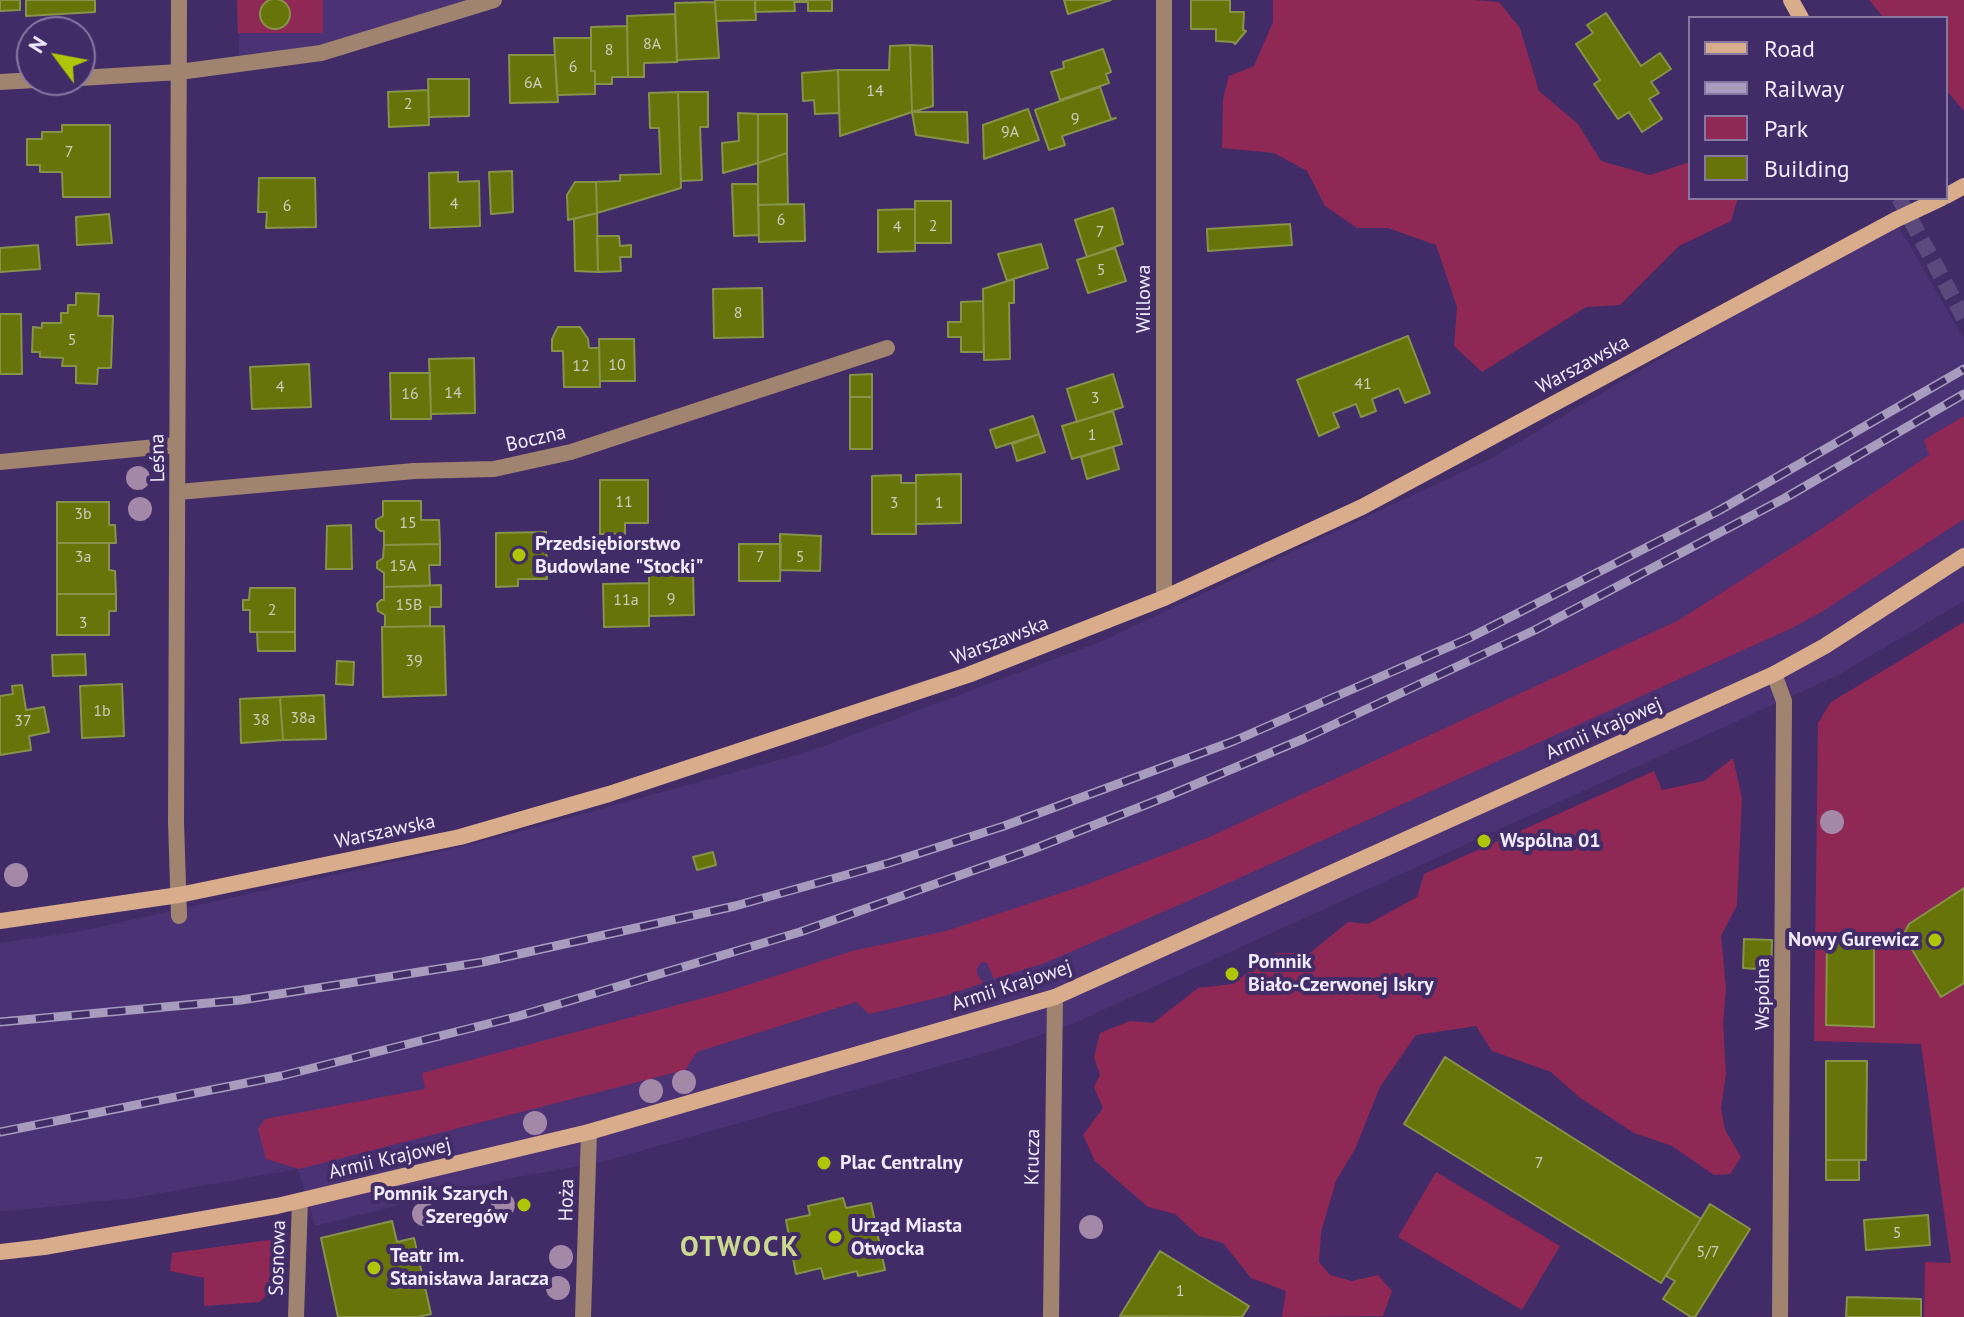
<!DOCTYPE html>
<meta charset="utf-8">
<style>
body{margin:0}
#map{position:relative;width:1964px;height:1317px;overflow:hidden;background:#412c67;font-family:"PT Sans",sans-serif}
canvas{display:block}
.legend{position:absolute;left:1688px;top:16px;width:260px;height:184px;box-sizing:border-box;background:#412c67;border:2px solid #8778a2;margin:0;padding:10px 14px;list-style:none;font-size:24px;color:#efebfa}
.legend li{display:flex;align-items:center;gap:16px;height:40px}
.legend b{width:40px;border:2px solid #8778a2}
.north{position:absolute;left:16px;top:16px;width:80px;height:80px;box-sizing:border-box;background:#412c67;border:2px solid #8778a2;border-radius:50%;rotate:302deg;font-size:22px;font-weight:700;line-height:32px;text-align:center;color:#efebfa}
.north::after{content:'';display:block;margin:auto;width:28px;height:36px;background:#afc507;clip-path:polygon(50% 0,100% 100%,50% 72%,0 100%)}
</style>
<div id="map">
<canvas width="1964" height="1317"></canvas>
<ul class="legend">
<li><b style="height:10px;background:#d9ac8c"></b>Road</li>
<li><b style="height:10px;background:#a79cbd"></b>Railway</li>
<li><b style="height:22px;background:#8f2855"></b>Park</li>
<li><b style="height:22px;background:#66740a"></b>Building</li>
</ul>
<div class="north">N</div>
</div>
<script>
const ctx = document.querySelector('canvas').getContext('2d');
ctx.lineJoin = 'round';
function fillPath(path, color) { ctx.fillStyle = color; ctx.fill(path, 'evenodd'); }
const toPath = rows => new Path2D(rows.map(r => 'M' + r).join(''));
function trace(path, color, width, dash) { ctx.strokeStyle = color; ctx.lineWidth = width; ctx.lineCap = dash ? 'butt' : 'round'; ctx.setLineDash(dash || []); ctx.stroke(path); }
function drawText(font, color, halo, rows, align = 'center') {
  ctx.font = font + ' "PT Sans",sans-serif'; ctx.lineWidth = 8; ctx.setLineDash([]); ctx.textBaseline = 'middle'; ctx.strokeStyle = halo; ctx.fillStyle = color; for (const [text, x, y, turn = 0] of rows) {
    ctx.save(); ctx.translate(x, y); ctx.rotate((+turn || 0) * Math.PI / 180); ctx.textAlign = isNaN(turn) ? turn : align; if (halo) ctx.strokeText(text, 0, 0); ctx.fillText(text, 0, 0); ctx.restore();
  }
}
fillPath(toPath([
 [237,0,471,0,315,48,239,55],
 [1895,220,1964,339,1964,601,1836,676,1072,1024,1009,1046,602,1162,506,1179,315,1226,298,1169,133,1198,0,1212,0,943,81,931,465,846,805,753,1100,642,1492,458]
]), '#4b3275');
fillPath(toPath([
 [237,0,323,0,323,33,238,33],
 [1273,0,1474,0,1499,2,1520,28,1539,91,1578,124,1601,161,1650,175,1690,162,1690,198,1738,198,1731,221,1679,246,1620,305,1586,307,1482,372,1454,346,1457,307,1436,245,1388,228,1357,228,1325,206,1307,171,1274,153,1222,148,1223,99,1229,76,1254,66,1273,22],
 [1869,0,1964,0,1964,111,1946,90,1946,18,1884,18],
 [1964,416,1964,519,1823,611,1792,628,1195,898,1045,963,994,979,987,963,982,962,977,968,977,974,983,983,945,996,869,1014,856,1002,697,1052,685,1070,299,1169,266,1159,258,1129,265,1119,425,1089,422,1073,726,992,852,951,946,931,1088,884,1207,838,1679,620,1818,531,1929,455,1924,440],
 [1964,622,1964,1317,1924,1317,1925,1262,1951,1263,1921,1044,1814,1041,1818,723,1831,702],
 [1733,758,1742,798,1737,905,1721,936,1726,989,1723,1023,1726,1074,1721,1108,1725,1130,1741,1157,1730,1174,1714,1175,1672,1146,1634,1133,1579,1097,1551,1072,1492,1051,1476,1026,1416,1035,1380,1087,1355,1149,1336,1181,1321,1232,1319,1262,1330,1275,1352,1281,1378,1275,1392,1291,1383,1316,1282,1317,1286,1291,1251,1278,1223,1243,1199,1236,1175,1214,1148,1207,1095,1161,1083,1135,1103,1108,1094,1087,1100,1075,1094,1057,1100,1033,1130,1021,1153,1023,1198,988,1232,984,1276,953,1310,953,1348,922,1368,924,1417,897,1424,874,1654,771,1662,790,1704,781],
 [1436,1172,1560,1246,1522,1310,1398,1237],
 [277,1239,276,1284,260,1302,204,1306,204,1278,170,1271,172,1253]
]), '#8f2855');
const building = toPath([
 '260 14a15 15 0 1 1 30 0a15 15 0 1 1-30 0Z',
 [0,0,20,0,20,10,0,11,0,0],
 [26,0,95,0,95,12,26,16,26,0],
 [715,0,755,0,756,20,716,21,715,0],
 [755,0,794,0,795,11,755,12,755,0],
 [794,0,832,0,832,11,808,11,808,2,795,2,794,0],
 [1064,0,1111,0,1068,14,1064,0],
 [1191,0,1230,0,1230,12,1244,12,1243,30,1246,31,1235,44,1233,42,1216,41,1216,29,1191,29,1191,0],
 [715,2,719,58,678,60,677,62,675,3,715,2],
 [1606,13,1641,66,1660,53,1671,69,1651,82,1659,93,1649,99,1662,119,1642,132,1629,112,1618,119,1594,84,1600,80,1576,44,1593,33,1587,25,1606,13],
 [675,14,677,62,644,63,644,77,628,77,627,16,675,14],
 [627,26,628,77,612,77,612,84,595,84,595,71,591,71,591,27,627,26],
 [554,38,591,38,591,71,595,71,595,94,557,95,554,38],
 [910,45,912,112,840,136,838,70,889,70,890,46,910,45],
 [910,45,932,46,933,106,912,112,910,45],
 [1103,49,1111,72,1106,74,1109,83,1060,100,1051,72,1064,68,1063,62,1103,49],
 [509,55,555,55,558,102,510,103,509,55],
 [838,70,839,113,815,114,814,100,803,101,802,73,838,70],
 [428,79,469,79,469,116,429,117,428,79],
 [1100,87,1111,119,1116,118,1062,136,1065,145,1049,150,1035,110,1100,87],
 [428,90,429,125,389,127,388,92,428,90],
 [678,92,708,92,708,127,700,127,702,180,681,181,678,92],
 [678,92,681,188,597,213,596,182,620,181,620,175,661,174,659,128,650,128,649,93,678,92],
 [1028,109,1039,140,984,159,983,125,1028,109],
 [912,112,967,112,968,143,916,135,912,112],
 [738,113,758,114,758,163,723,173,722,143,739,141,738,113],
 [758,114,787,114,787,153,758,163,758,114],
 [62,125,110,125,110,197,63,197,62,172,40,172,40,165,27,165,27,139,42,139,42,132,62,132,62,125],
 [787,153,788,204,758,205,758,163,787,153],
 [512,171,513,212,491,214,489,172,512,171],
 [458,172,458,182,479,181,480,226,430,228,429,173,458,172],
 [259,178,315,178,316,227,266,228,267,212,258,212,259,178],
 [575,182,596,182,597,213,568,220,567,195,575,182],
 [732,184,758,184,759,235,734,236,732,184],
 [915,201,951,201,951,243,915,243,915,201],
 [804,204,805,241,759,242,758,205,804,204],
 [1113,208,1123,244,1087,257,1075,220,1113,208],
 [915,209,915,251,878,252,878,210,915,209],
 [597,213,598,272,575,271,574,219,597,213],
 [109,214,112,243,77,245,76,217,109,214],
 [1290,224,1292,245,1208,251,1207,229,1290,224],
 [597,236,619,236,620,246,631,245,631,257,620,257,621,271,598,272,597,236],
 [1041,244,1048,268,1007,281,998,254,1041,244],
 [38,245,40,269,0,272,0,248,38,245],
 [1115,248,1126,281,1088,293,1077,260,1115,248],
 [1014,279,1014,303,1009,303,1010,359,984,360,983,289,1014,279],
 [762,288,763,337,714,338,713,289,762,288],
 [76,293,99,294,98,316,113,316,111,368,98,368,97,384,76,383,76,366,62,366,63,358,40,357,40,352,32,352,33,327,42,328,42,323,61,323,61,313,68,313,68,305,76,305,76,293],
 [983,301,984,352,961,352,961,337,948,337,948,322,961,322,961,302,983,301],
 [0,314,21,314,22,374,0,374,0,314],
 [558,327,580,327,588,339,589,348,599,348,600,387,564,387,563,351,552,351,552,339,558,327],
 [1408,336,1430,393,1405,403,1399,388,1372,399,1376,411,1361,417,1356,404,1333,413,1339,427,1319,436,1297,380,1408,336],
 [599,339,634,339,635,381,600,381,599,339],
 [474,358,475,413,431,414,429,359,474,358],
 [309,364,311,407,252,409,250,367,309,364],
 [390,373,430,373,431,419,391,419,390,373],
 [872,374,872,397,850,397,850,375,872,374],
 [1113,374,1123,407,1077,422,1067,389,1113,374],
 [850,397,872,397,872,449,850,449,850,397],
 [1113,411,1122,444,1072,459,1062,426,1113,411],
 [1033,416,1039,434,996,448,990,430,1033,416],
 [1039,434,1045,452,1017,461,1012,444,1039,434],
 [1113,447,1119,469,1087,479,1081,457,1113,447],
 [961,474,961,523,916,524,916,475,961,474],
 [901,475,901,483,916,483,916,534,872,534,872,476,901,475],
 [600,480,648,480,648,523,625,523,625,534,600,534,600,480],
 [383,501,421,501,421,520,439,520,440,544,384,545,384,531,380,531,376,527,376,520,383,516,383,501],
 [57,502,109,502,109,525,115,525,116,543,57,543,57,502],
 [351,525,352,569,326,569,327,526,351,525],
 [546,532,547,579,518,579,518,586,496,587,496,533,546,532],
 [780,534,821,536,820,571,780,570,780,534],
 [57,543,109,543,109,570,115,571,116,594,57,594,57,543],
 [440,544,440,565,429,565,430,586,384,587,384,573,377,568,377,562,383,558,384,545,440,544],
 [739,544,781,544,780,581,739,581,739,544],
 [693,572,694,615,649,616,649,573,693,572],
 [649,583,649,626,604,627,603,584,649,583],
 [441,585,441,607,430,607,430,626,385,627,385,615,378,611,377,604,381,600,384,600,384,587,441,585],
 [250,588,295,588,295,632,250,632,250,610,243,610,243,600,249,600,250,588],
 [57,594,116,594,116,611,109,611,109,635,57,635,57,594],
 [444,626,446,695,383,697,382,627,444,626],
 [257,632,295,632,295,651,258,651,257,632],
 [85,654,86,675,53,676,52,655,85,654],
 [337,661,354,662,353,685,336,684,337,661],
 [122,684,124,736,82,738,80,686,122,684],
 [22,685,26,710,44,707,49,732,29,736,31,750,0,755,0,696,13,694,12,686,22,685],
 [324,695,326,739,283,740,280,697,324,695],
 [280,697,283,740,241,743,240,699,280,697],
 [713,852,716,865,697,870,693,857,713,852],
 [1964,888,1964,983,1941,997,1908,943,1905,932,1909,924,1964,888],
 [1744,939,1772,940,1771,970,1743,968,1744,939],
 [1827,941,1874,942,1874,1027,1826,1025,1827,941],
 [1445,1057,1701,1219,1661,1283,1404,1124,1445,1057],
 [1826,1061,1867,1061,1866,1160,1826,1160,1826,1061],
 [1826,1160,1859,1160,1859,1180,1826,1180,1826,1160],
 [843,1198,846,1208,871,1203,885,1270,858,1276,857,1271,824,1279,821,1268,796,1274,786,1220,810,1215,808,1206,843,1198],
 [1710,1204,1750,1229,1695,1317,1691,1317,1663,1299,1675,1281,1666,1276,1710,1204],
 [1928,1215,1930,1245,1866,1250,1864,1220,1928,1215],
 [392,1221,397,1242,414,1238,431,1314,418,1317,338,1317,321,1238,392,1221],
 [1160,1251,1249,1306,1242,1317,1120,1316,1160,1251],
 [1847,1297,1921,1299,1921,1317,1846,1317,1847,1297]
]);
fillPath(building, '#66740a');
trace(building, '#869348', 2);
trace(toPath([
 [1899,198,1964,318]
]), '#5b497d', 16, [16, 8]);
trace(toPath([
 [1164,0,1164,598],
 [80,78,179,72,321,53,494,0],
 [0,82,35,80],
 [0,462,177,445],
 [179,492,414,471,494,469,571,452,887,348],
 [1774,674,1784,701,1780,1317],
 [179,916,176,822,179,0],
 [296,1317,300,1201],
 [583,1317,589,1132],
 [1051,1317,1055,997]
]), '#a0846f', 16);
trace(toPath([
 [1791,0,1801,18],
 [1946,196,1964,186],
 [0,921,179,895,460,837,609,794,968,675,1164,598,1362,507,1895,220,1942,198],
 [0,1252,44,1247,277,1206,589,1132,1055,997,1774,674,1825,646,1964,556]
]), '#d9ac8c', 16);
const rail = toPath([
 [0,1022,241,1000,483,962,735,906,889,863,1004,826,1234,741,1469,638,1720,510,1964,369],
 [0,1132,281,1076,519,1016,800,932,1031,850,1168,796,1303,739,1535,630,1785,498,1964,394]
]);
trace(rail, '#a79cbd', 9);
trace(rail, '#412c67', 6, [18]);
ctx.fillStyle = '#a388a8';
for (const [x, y] of [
 [138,478],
 [140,509],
 [1832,822],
 [16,875],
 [684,1082],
 [651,1091],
 [535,1123],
 [503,1205],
 [424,1214],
 [1091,1227],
 [561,1257],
 [558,1288]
]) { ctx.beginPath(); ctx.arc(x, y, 12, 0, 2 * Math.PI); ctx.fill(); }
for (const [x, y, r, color] of [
 [519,555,8,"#afc507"],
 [1484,841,8,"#afc507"],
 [1935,940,8,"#afc507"],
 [1232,974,8,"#afc507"],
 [824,1163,8,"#afc507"],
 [524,1205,8,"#afc507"],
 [835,1237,8,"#afc507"],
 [374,1268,8,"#afc507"]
]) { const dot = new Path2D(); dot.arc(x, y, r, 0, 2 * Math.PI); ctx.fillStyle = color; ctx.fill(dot); trace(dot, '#412c67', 3); }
drawText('16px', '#cdcdbe', null, [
 ["8A",652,44],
 ["8",609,50],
 ["6",573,67],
 ["6A",533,83],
 ["14",875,91],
 ["2",408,104],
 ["9",1075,119],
 ["9A",1010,132],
 ["7",69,152],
 ["4",454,204],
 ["6",287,206],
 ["6",781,220],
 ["2",933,226],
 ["4",897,227],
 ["7",1100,232],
 ["5",1101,270],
 ["8",738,313],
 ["5",72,340],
 ["10",617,365],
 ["12",581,366],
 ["41",1363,384],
 ["4",280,387],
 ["14",453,393],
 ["16",410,394],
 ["3",1095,398],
 ["1",1092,435],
 ["11",624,502],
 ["3",894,503],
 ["1",939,503],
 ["3b",83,514],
 ["15",408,523],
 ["3a",83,557],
 ["7",760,557],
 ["5",800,557],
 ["15A",403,566],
 ["9",671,599],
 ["11a",626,600],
 ["15B",409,605],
 ["2",272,610],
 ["3",83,623],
 ["39",414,661],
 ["1b",102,711],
 ["38a",303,718],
 ["38",261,720],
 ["37",23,721],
 ["7",1539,1163],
 ["5",1897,1233],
 ["5/7",1708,1252],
 ["1",1180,1291]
]);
drawText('20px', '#efebfa', '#412c67', [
 ["Willowa",1144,299,-90],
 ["Warszawska",1583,365,-28],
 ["Boczna",536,439,-13],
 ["Leśna",158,458,-91],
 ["Warszawska",1000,641,-21],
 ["Armii Krajowej",1604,729,-24],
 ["Warszawska",385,832,-12],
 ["Armii Krajowej",1012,986,-18],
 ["Wspólna",1763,994,-90],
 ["Krucza",1033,1157,-89],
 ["Armii Krajowej",390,1159,-13],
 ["Hoża",567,1200,-89],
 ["Sosnowa",278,1258,-88]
]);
drawText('bold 20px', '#efebfa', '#412c67', [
 ["Przedsiębiorstwo",535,544],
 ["Budowlane \"Stocki\"",535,567],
 ["Wspólna 01",1500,841],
 ["Nowy Gurewicz",1919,940,"right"],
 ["Pomnik",1248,962],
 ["Biało-Czerwonej Iskry",1248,985],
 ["Plac Centralny",840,1163],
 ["Pomnik Szarych",508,1194,"right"],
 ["Szeregów",508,1217,"right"],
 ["Urząd Miasta",851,1226],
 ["Otwocka",851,1249],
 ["Teatr im.",390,1256],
 ["Stanisława Jaracza",390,1279]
], 'left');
ctx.letterSpacing = '2px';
drawText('bold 28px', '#cbda8e', '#412c67', [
 ["OTWOCK",740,1248]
]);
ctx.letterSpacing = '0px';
</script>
